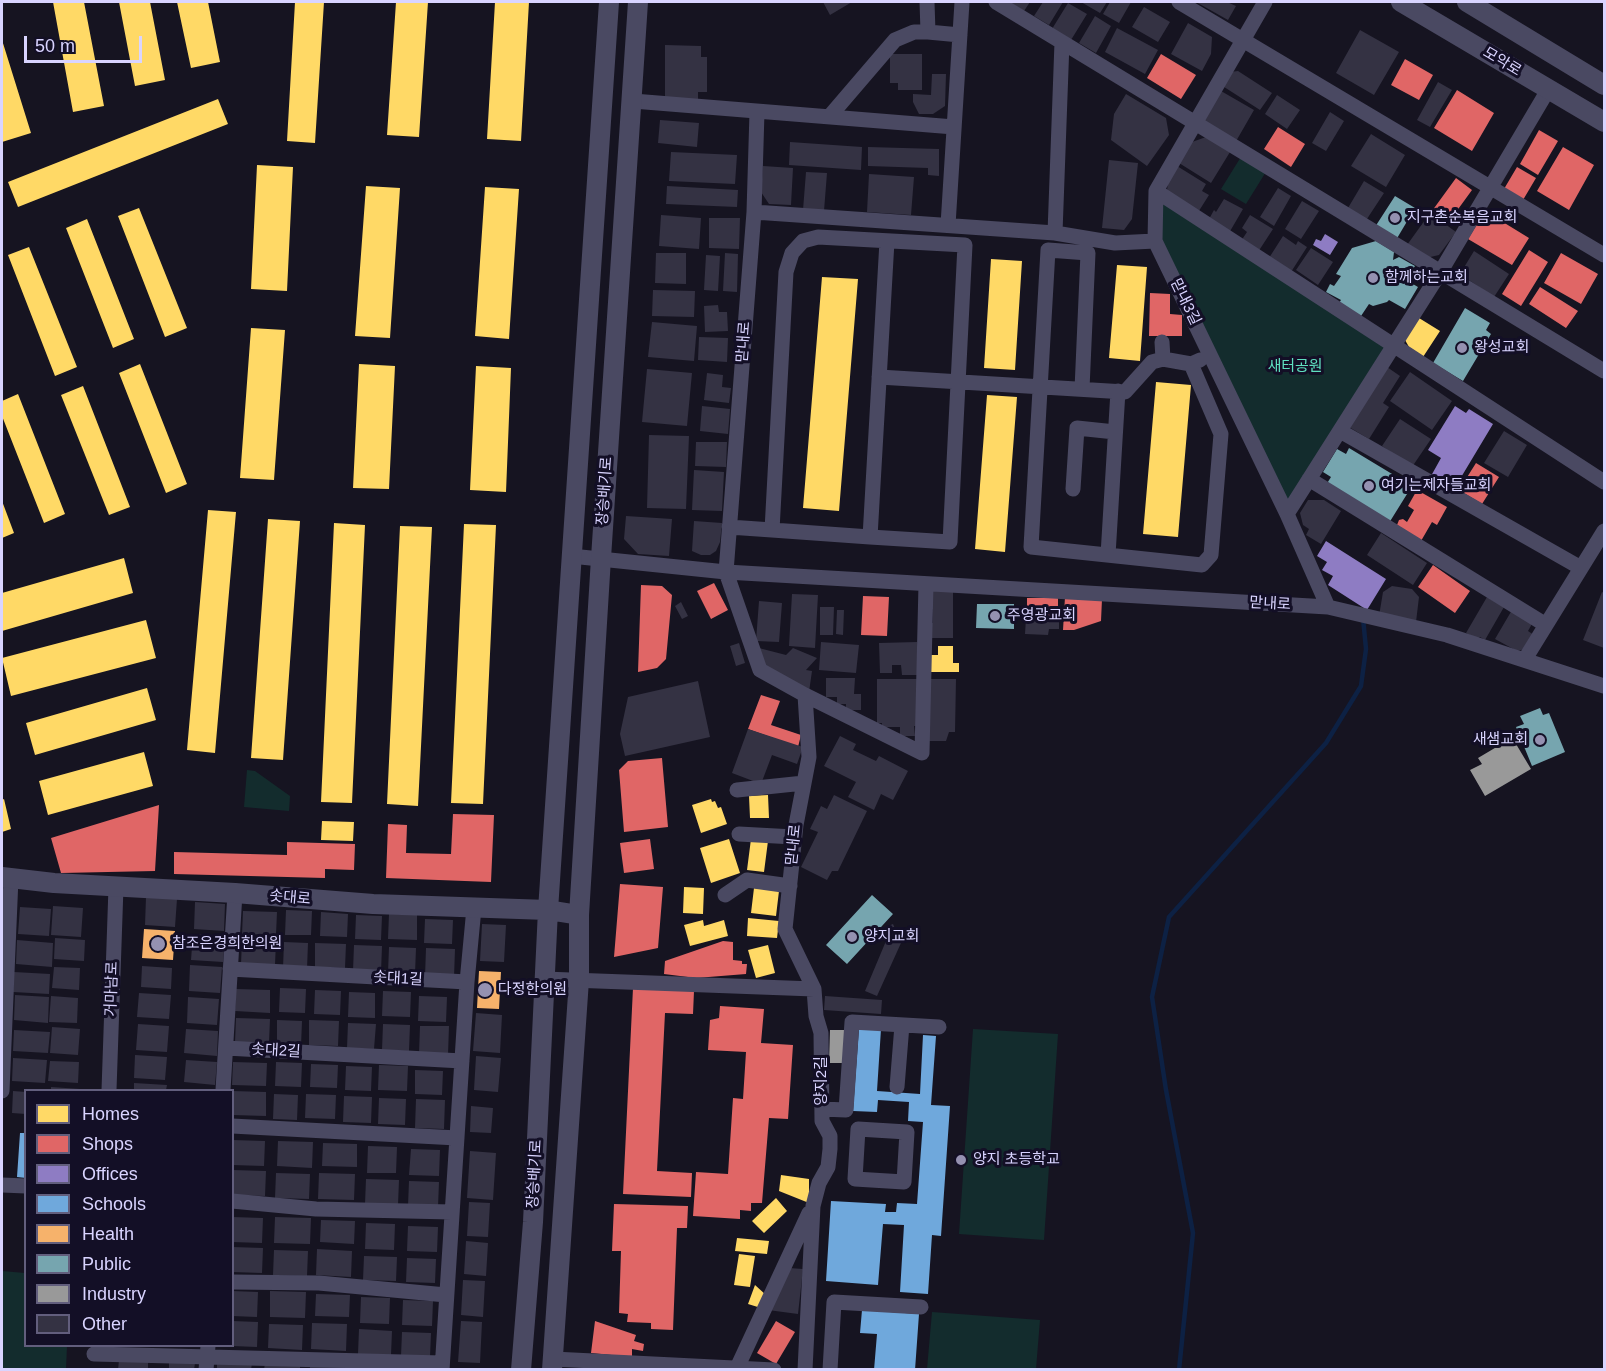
<!DOCTYPE html>
<meta charset="utf-8">
<style>
body{margin:0}
#map{position:relative;width:1606px;height:1371px;overflow:hidden;background:#161421;font-family:Arial,sans-serif}
canvas{display:block}
.frame{position:absolute;inset:0;border:3px solid #d9d4ff;pointer-events:none}
.legend{position:absolute;left:24px;top:1089px;width:210px;height:258px;box-sizing:border-box;background:#130f26;border:2px solid #625e7d;margin:0;padding:8px 10px;list-style:none;font-size:18px;color:#d9d4ff}
.legend li{display:flex;align-items:center;gap:12px;height:30px}
.legend b{width:30px;border:2px solid #625e7d}
.scale{position:absolute;left:24px;top:36px;width:118px;height:27px;box-sizing:border-box;border:3px solid #d9d4ff;border-top:0;padding-left:8px;font-size:18px;line-height:21px;white-space:nowrap;color:#d9d4ff;-webkit-text-stroke:4px #130f26;paint-order:stroke}
</style>
<div id="map">
<canvas width="1606" height="1371"></canvas>
<div class="frame"></div>
<ul class="legend">
<li><b style="height:16px;background:#ffd966"></b>Homes</li>
<li><b style="height:16px;background:#e06666"></b>Shops</li>
<li><b style="height:16px;background:#8e7cc3"></b>Offices</li>
<li><b style="height:16px;background:#6fa8dc"></b>Schools</li>
<li><b style="height:16px;background:#f6b26b"></b>Health</li>
<li><b style="height:16px;background:#76a5af"></b>Public</li>
<li><b style="height:16px;background:#999"></b>Industry</li>
<li><b style="height:16px;background:#343243"></b>Other</li>
</ul>
<div class="scale">50 m</div>
</div>
<script>
const ctx = document.querySelector('canvas').getContext('2d');
ctx.lineJoin = 'round';
function fillPath(path, color) { ctx.fillStyle = color; ctx.fill(path, 'evenodd'); }
const toPath = rows => new Path2D(rows.map(r => 'M' + r).join(''));
function trace(path, color, width, dash) { ctx.strokeStyle = color; ctx.lineWidth = width; ctx.lineCap = dash ? 'butt' : 'round'; ctx.setLineDash(dash || []); ctx.stroke(path); }
function drawText(font, color, halo, rows, align = 'center') {
  ctx.font = font + ' Arial,"Noto Sans KR",sans-serif'; ctx.lineWidth = 6; ctx.setLineDash([]); ctx.textBaseline = 'middle'; ctx.strokeStyle = halo; ctx.fillStyle = color; for (const [text, x, y, turn = 0] of rows) {
    ctx.save(); ctx.translate(x, y); ctx.rotate((+turn || 0) * Math.PI / 180); ctx.textAlign = isNaN(turn) ? turn : align; if (halo) ctx.strokeText(text, 0, 0); ctx.fillText(text, 0, 0); ctx.restore();
  }
}
fillPath(toPath([
 [1244,152,1269,167,1246,204,1221,189],
 [1156,191,1394,345,1287,514,1155,241],
 [247,770,255,771,290,796,289,811,244,807],
 [973,1029,1058,1034,1044,1240,959,1234],
 [2,1271,25,1273,26,1346,67,1346,66,1369,2,1369],
 [932,1312,1040,1320,1036,1369,927,1369]
]), '#132c2d');
fillPath(toPath([
 [53,2,84,2,104,106,73,112],
 [119,2,150,2,165,80,135,86],
 [177,2,208,2,220,62,191,68],
 [295,2,324,2,315,143,287,141],
 [396,2,428,2,419,137,387,135],
 [495,2,529,2,521,141,487,139],
 [2,40,31,133,2,142],
 [218,99,228,124,18,207,8,182],
 [257,165,293,167,287,291,251,289],
 [366,186,400,188,390,338,355,336],
 [485,187,519,189,509,339,475,336],
 [139,208,187,328,165,337,118,216],
 [87,219,134,339,113,348,66,228],
 [29,247,77,367,55,376,8,255],
 [991,259,1022,261,1015,370,984,368],
 [1117,265,1147,267,1140,361,1109,358],
 [822,277,858,279,839,511,803,508],
 [1419,318,1440,331,1423,357,1409,347,1405,340],
 [251,328,285,330,274,480,240,478],
 [140,364,187,484,166,493,119,373],
 [359,364,395,366,389,489,353,488],
 [476,366,511,368,506,492,470,490],
 [1156,382,1191,385,1178,537,1143,534],
 [83,386,130,507,109,515,61,395],
 [18,394,65,514,44,523,2,416,2,401],
 [987,395,1017,397,1005,552,975,549],
 [2,501,14,533,2,538],
 [208,510,236,512,215,753,187,750],
 [268,519,300,521,283,760,251,758],
 [334,523,365,525,352,803,321,802],
 [464,524,496,525,483,804,451,803],
 [400,526,432,527,418,806,387,804],
 [124,558,133,593,2,631,2,593],
 [146,620,156,658,11,696,2,658],
 [938,646,953,646,953,663,959,663,959,672,928,672,928,655,938,655],
 [147,688,156,720,35,755,26,723],
 [144,752,153,786,48,815,39,781],
 [768,795,769,818,750,818,749,796],
 [4,799,11,829,2,832,2,800],
 [711,799,712,802,715,801,718,808,721,807,727,824,701,833,692,805],
 [322,821,354,822,353,841,321,840],
 [729,839,740,873,711,883,700,848],
 [751,839,768,841,764,872,747,870],
 [684,887,704,888,703,914,683,913],
 [754,888,779,891,776,916,751,913],
 [748,918,779,921,777,938,747,936],
 [703,920,704,926,724,920,728,936,690,946,684,925],
 [768,945,775,973,756,978,748,950],
 [781,1175,809,1179,809,1203,779,1191],
 [776,1198,787,1211,764,1233,752,1221],
 [737,1238,769,1241,767,1254,735,1251],
 [739,1254,755,1256,750,1287,734,1285],
 [755,1285,766,1295,761,1308,748,1304]
]), '#ffd966');
fillPath(toPath([
 [1161,54,1196,75,1181,99,1147,78],
 [1405,59,1433,75,1419,100,1391,85],
 [1457,90,1494,113,1472,151,1434,128],
 [1278,127,1305,144,1291,167,1264,149],
 [1539,130,1558,141,1538,175,1520,164],
 [1563,147,1594,165,1569,210,1537,191],
 [1517,167,1536,178,1523,200,1504,189],
 [1456,178,1472,190,1448,223,1432,211],
 [1485,211,1529,238,1512,265,1468,239],
 [1529,250,1548,262,1521,306,1502,294],
 [1561,253,1598,274,1581,304,1544,283],
 [1540,287,1578,311,1566,328,1529,304],
 [1150,293,1170,294,1170,314,1182,315,1182,336,1149,336],
 [1476,463,1499,477,1482,504,1459,490],
 [1417,490,1447,507,1437,525,1432,522,1421,541,1397,525,1399,520,1403,519,1407,522,1414,510,1408,506],
 [1433,565,1470,591,1455,613,1418,587],
 [714,583,728,610,711,619,697,591],
 [641,585,662,586,672,595,666,659,657,668,638,672],
 [863,596,889,597,887,636,861,635],
 [1065,597,1102,599,1101,621,1074,630,1063,630],
 [1027,598,1058,598,1058,616,1027,616],
 [761,695,780,701,771,725,801,735,798,747,748,729],
 [662,758,668,827,624,832,619,770,628,761],
 [159,805,155,871,61,873,51,838],
 [453,814,494,815,491,882,386,878,388,824,407,825,406,853,451,854],
 [650,839,654,869,624,873,620,843],
 [287,842,355,844,354,870,325,869,325,878,174,874,174,852,287,855],
 [620,884,663,887,658,948,614,957],
 [723,941,733,942,733,960,742,961,742,964,747,964,746,974,696,978,664,974,665,961],
 [633,988,694,991,693,1014,665,1013,657,1171,692,1173,691,1197,623,1194],
 [720,1006,764,1009,761,1043,793,1045,788,1119,769,1118,762,1203,751,1203,751,1211,740,1210,740,1219,693,1216,696,1172,728,1174,733,1098,743,1099,746,1052,708,1050,710,1020,719,1018],
 [614,1204,688,1206,687,1228,677,1228,673,1330,651,1329,651,1323,627,1322,628,1314,619,1313,621,1251,612,1251],
 [595,1321,636,1335,634,1341,644,1344,643,1351,632,1349,632,1357,591,1353],
 [776,1321,795,1332,776,1364,757,1353]
]), '#e06666');
fillPath(toPath([
 [1325,234,1338,242,1330,255,1313,245,1316,239,1321,241],
 [1455,406,1466,413,1469,409,1493,424,1454,489,1431,476,1441,458,1428,450],
 [1326,541,1386,579,1367,610,1328,585,1333,576,1322,570,1327,562,1317,556]
]), '#8e7cc3');
fillPath(toPath([
 [859,1028,881,1029,877,1091,920,1094,923,1035,936,1036,931,1105,950,1106,941,1236,932,1235,928,1294,900,1292,904,1225,883,1224,878,1285,826,1281,831,1201,886,1204,885,1212,896,1212,897,1203,917,1204,923,1122,908,1121,909,1102,878,1100,877,1112,853,1111],
 [20,1133,26,1133,26,1178,17,1177],
 [862,1310,919,1314,915,1370,874,1370,877,1334,860,1333]
]), '#6fa8dc');
fillPath(toPath([
 [144,929,175,931,173,960,142,958],
 [479,971,501,972,499,1009,477,1008]
]), '#f6b26b');
fillPath(toPath([
 [1395,196,1415,208,1396,240,1375,227],
 [1376,241,1394,252,1393,260,1399,257,1415,266,1406,280,1418,287,1405,309,1389,300,1387,302,1373,306,1369,304,1361,316,1339,303,1341,300,1326,292,1330,284,1334,286,1341,276,1336,274,1352,248],
 [1465,308,1490,323,1486,330,1491,334,1463,381,1433,363],
 [1349,448,1412,486,1389,523,1326,485,1331,477,1323,472,1337,449,1346,454],
 [977,604,1014,604,1014,629,976,628],
 [1540,708,1543,715,1549,713,1565,752,1532,766,1516,727,1524,724,1520,716],
 [872,895,893,914,847,964,826,945]
]), '#76a5af');
fillPath(toPath([
 [1510,739,1516,744,1531,769,1485,796,1470,770,1482,764,1478,758],
 [830,1030,845,1030,844,1063,829,1063]
]), '#999');
trace(toPath([
 [1179,1370,1193,1233,1166,1090,1152,997,1169,917,1326,743,1361,686,1366,649,1363,618]
]), '#0d2144', 4.5);
fillPath(toPath([
 [823,2,852,2,830,15],
 [1010,2,1030,2,1024,11],
 [1043,2,1063,2,1049,25,1034,16],
 [1081,2,1107,2,1100,13],
 [1110,2,1131,2,1119,23,1103,14],
 [1196,2,1227,2,1236,6,1228,20],
 [1068,3,1087,14,1071,40,1052,29],
 [1144,7,1170,22,1158,42,1132,27],
 [1095,16,1111,26,1096,53,1079,43],
 [1188,23,1212,37,1211,54,1202,71,1171,54],
 [1117,28,1158,50,1145,74,1105,52],
 [1360,30,1399,52,1374,95,1336,73],
 [665,45,701,46,701,57,707,57,707,92,698,92,698,101,665,101],
 [890,54,922,54,922,90,898,90,898,83,890,83],
 [1238,71,1272,93,1260,110,1221,85,1230,72],
 [932,74,946,74,945,106,933,114,919,114,913,102,913,94,931,95],
 [1438,82,1452,90,1430,127,1417,120],
 [1221,91,1254,110,1235,143,1206,126,1203,113],
 [1126,94,1166,118,1169,135,1147,166,1111,140,1114,114],
 [1277,95,1300,110,1287,129,1265,114],
 [1330,112,1344,121,1326,151,1312,143],
 [660,120,699,123,697,147,658,143],
 [1371,134,1405,155,1386,187,1351,166],
 [1206,137,1230,152,1211,183,1179,163,1192,142],
 [790,142,862,147,861,170,789,165],
 [868,147,939,149,939,176,928,175,928,168,868,166],
 [671,152,737,155,735,184,669,181],
 [1109,160,1138,163,1132,219,1124,230,1102,228],
 [763,166,793,168,791,205,769,204,761,192],
 [1177,166,1206,184,1202,191,1209,195,1197,214,1167,191,1168,181],
 [806,172,827,173,824,211,803,210],
 [869,174,914,177,911,215,867,212],
 [1364,181,1384,193,1365,222,1348,208],
 [667,186,738,190,737,207,666,204],
 [1278,188,1291,196,1274,226,1260,217],
 [1224,199,1243,209,1229,233,1208,221,1214,210,1216,212],
 [1302,201,1319,211,1301,239,1285,229],
 [1430,213,1456,232,1439,255,1426,258,1407,245],
 [661,215,701,218,699,249,659,246],
 [1250,215,1273,229,1258,252,1241,241,1247,232,1242,228],
 [709,218,740,218,739,249,709,248],
 [1283,236,1296,245,1298,241,1307,247,1291,272,1269,258],
 [1311,248,1333,262,1318,285,1296,270],
 [1474,251,1509,274,1494,297,1460,274],
 [656,253,686,253,686,284,655,283],
 [725,253,738,254,737,292,723,291],
 [706,255,720,256,718,291,704,290],
 [653,290,695,291,694,317,652,316],
 [718,305,719,312,727,312,728,331,705,332,704,306],
 [652,322,697,326,694,361,648,357],
 [699,337,728,338,727,362,698,360],
 [1387,367,1400,376,1383,403,1389,407,1369,439,1349,427],
 [647,369,692,373,687,426,642,422],
 [1410,372,1452,401,1432,430,1390,401],
 [707,373,723,375,722,387,731,388,729,403,704,400],
 [702,406,730,409,728,434,700,431],
 [1400,419,1431,439,1412,467,1382,446],
 [1504,431,1527,445,1508,477,1484,463],
 [649,435,689,436,686,509,647,508],
 [696,442,727,442,726,467,695,466],
 [694,470,724,472,722,511,692,510],
 [1308,500,1324,500,1341,511,1321,544,1306,535,1309,529,1303,525,1300,513],
 [626,516,672,519,669,556,638,554,624,539],
 [694,521,722,523,720,542,716,551,710,555,701,555,692,551],
 [1381,533,1427,563,1413,585,1367,555],
 [1392,586,1412,589,1419,597,1416,622,1379,616,1383,592],
 [933,591,953,591,953,638,928,638,928,623,933,623,933,609,929,609],
 [1602,592,1604,593,1604,648,1583,640],
 [792,594,818,595,815,648,789,646],
 [1487,597,1504,607,1485,640,1480,637,1477,639,1466,633],
 [759,601,782,603,779,642,756,641],
 [681,602,688,616,682,619,675,606],
 [820,607,834,607,833,635,820,635],
 [837,610,844,610,843,635,836,634],
 [1512,610,1533,622,1528,631,1534,635,1526,649,1517,651,1495,639],
 [1026,618,1059,620,1059,629,1049,629,1048,635,1025,634],
 [821,642,859,645,856,673,819,670],
 [917,642,918,675,902,675,901,665,892,665,892,673,880,673,879,643],
 [739,643,745,663,736,666,730,646],
 [755,647,786,655,793,648,817,658,806,670,812,671,809,692,763,667],
 [826,678,855,678,854,694,861,694,861,710,846,710,846,704,837,704,837,697,826,697],
 [877,679,918,679,918,726,914,726,915,736,900,736,900,727,882,727,882,723,877,723],
 [929,679,956,679,955,732,949,732,946,741,928,741],
 [698,681,710,737,625,756,620,734,628,697],
 [748,729,803,747,797,764,772,755,761,784,732,773],
 [840,736,856,744,853,750,876,761,879,756,908,771,893,800,881,794,874,810,848,797,856,782,824,766],
 [834,795,867,811,838,871,832,871,827,880,801,867,818,832,810,829,821,806,827,809],
 [146,897,177,899,175,927,145,925],
 [195,902,225,904,224,931,194,929],
 [53,906,83,908,81,937,51,935],
 [20,907,51,909,49,936,18,934],
 [286,910,312,911,311,935,285,935],
 [243,911,277,912,276,935,242,934],
 [321,912,348,914,347,937,320,936],
 [389,914,417,915,417,940,388,939],
 [356,915,382,916,381,940,355,939],
 [425,919,453,920,452,944,424,943],
 [482,924,506,925,504,962,480,961],
 [893,924,901,943,877,996,865,991,886,941,881,929],
 [193,934,225,936,223,962,191,960],
 [55,938,85,940,84,961,54,959],
 [17,940,53,943,52,967,16,964],
 [242,940,276,941,275,965,241,964],
 [284,942,308,943,307,969,283,968],
 [315,943,346,944,345,968,315,967],
 [354,945,382,946,381,972,353,971],
 [389,947,416,948,415,974,388,973],
 [426,948,455,949,454,978,425,977],
 [190,965,222,967,220,993,189,991],
 [142,966,172,968,171,989,141,987],
 [54,967,80,968,79,990,52,988],
 [14,972,50,974,49,994,13,992],
 [280,988,306,989,305,1013,279,1012],
 [236,989,270,990,270,1013,235,1011],
 [315,990,341,991,340,1015,314,1014],
 [383,991,411,992,410,1017,382,1016],
 [349,992,375,993,375,1018,348,1017],
 [139,993,171,995,169,1019,137,1017],
 [15,995,49,997,48,1023,14,1020],
 [51,996,78,998,77,1023,49,1022],
 [419,996,447,997,446,1022,418,1021],
 [825,996,882,1000,881,1014,824,1010],
 [188,997,219,999,217,1025,187,1023],
 [476,1013,502,1015,500,1053,473,1051],
 [236,1018,270,1019,269,1043,235,1042],
 [277,1020,302,1021,301,1046,277,1045],
 [309,1020,339,1021,338,1046,309,1045],
 [348,1023,376,1024,374,1049,347,1048],
 [138,1024,169,1026,167,1052,136,1050],
 [383,1024,410,1025,409,1051,382,1050],
 [420,1026,449,1026,448,1055,419,1054],
 [52,1027,80,1029,78,1055,50,1053],
 [186,1029,218,1031,217,1056,184,1053],
 [14,1030,50,1032,48,1053,13,1051],
 [135,1055,167,1057,165,1080,134,1078],
 [476,1056,501,1058,498,1092,474,1090],
 [13,1058,47,1060,45,1083,12,1081],
 [186,1060,217,1062,215,1085,184,1082],
 [50,1061,79,1062,78,1083,48,1081],
 [233,1062,267,1063,266,1086,232,1085],
 [276,1062,302,1063,301,1087,275,1086],
 [311,1064,338,1065,337,1088,310,1087],
 [379,1065,408,1066,407,1091,378,1090],
 [346,1066,372,1067,371,1091,345,1090],
 [415,1070,443,1071,442,1095,415,1094],
 [134,1083,167,1085,166,1090,134,1090],
 [51,1087,80,1089,80,1090,51,1090],
 [13,1091,26,1092,26,1114,12,1113],
 [232,1091,266,1092,266,1116,232,1115],
 [274,1094,298,1095,297,1120,273,1119],
 [306,1094,336,1095,335,1119,305,1118],
 [344,1096,372,1097,371,1123,343,1122],
 [379,1098,406,1099,405,1125,378,1124],
 [416,1099,445,1100,444,1129,415,1128],
 [471,1106,493,1108,491,1133,470,1132],
 [232,1140,265,1141,264,1166,232,1165],
 [278,1141,313,1142,312,1168,277,1166],
 [323,1143,357,1144,357,1167,322,1166],
 [368,1146,397,1147,396,1173,367,1173],
 [411,1149,440,1150,439,1176,409,1175],
 [470,1151,496,1153,493,1200,467,1198],
 [232,1170,266,1171,265,1196,232,1195],
 [276,1173,310,1174,309,1199,275,1198],
 [319,1173,355,1174,354,1200,318,1199],
 [366,1179,399,1180,398,1205,365,1204],
 [409,1181,439,1182,438,1207,408,1206],
 [469,1202,490,1203,488,1237,467,1236],
 [232,1217,263,1218,262,1243,232,1242],
 [275,1217,311,1218,310,1244,274,1243],
 [321,1220,355,1221,354,1244,320,1242],
 [366,1223,395,1224,394,1250,365,1249],
 [408,1226,438,1227,437,1252,407,1251],
 [466,1241,488,1243,486,1276,464,1274],
 [232,1247,263,1248,262,1273,232,1272],
 [317,1249,352,1251,351,1277,316,1275],
 [274,1250,308,1251,307,1276,273,1275],
 [364,1256,397,1257,396,1281,363,1280],
 [407,1258,436,1259,435,1283,406,1282],
 [789,1268,803,1269,798,1314,768,1310],
 [463,1280,485,1281,483,1317,461,1315],
 [232,1291,258,1292,257,1317,232,1316],
 [270,1291,306,1292,305,1318,270,1317],
 [316,1294,350,1295,349,1317,315,1316],
 [361,1297,390,1298,389,1324,360,1323],
 [403,1300,433,1301,432,1326,402,1325],
 [232,1321,258,1322,257,1347,232,1346],
 [461,1321,482,1322,480,1363,458,1362],
 [312,1323,347,1324,346,1351,311,1349],
 [269,1324,303,1325,302,1350,268,1348],
 [359,1329,392,1331,391,1355,358,1354],
 [402,1332,431,1333,430,1357,401,1356],
 [119,1360,148,1362,148,1370,118,1370],
 [169,1361,195,1363,194,1370,169,1370],
 [217,1362,252,1363,251,1370,217,1370],
 [265,1363,300,1364,300,1370,264,1370],
 [310,1365,344,1366,344,1370,310,1370]
]), '#343243');
trace(toPath([
 [927,2,928,32,960,35],
 [996,2,1604,371],
 [1179,2,1604,255],
 [1265,2,1156,191,1155,241,1287,514,1328,607],
 [633,101,954,127],
 [757,112,754,212,726,572,760,670,805,695,922,753,926,584],
 [829,117,895,40,914,32,928,32],
 [1156,191,1604,482],
 [754,212,1055,233,1115,243,1155,241],
 [948,225,962,2],
 [1055,233,1062,42],
 [1162,342,1163,359],
 [879,377,1125,392,1152,362,1163,359,1191,364,1200,360],
 [1082,389,1088,253,1048,250,1031,547,1202,565,1211,555,1221,434,1191,364],
 [1340,431,1581,568],
 [1309,479,1546,625],
 [1073,489,1077,428,1115,432],
 [1287,514,1441,271,1548,90],
 [729,527,772,530,870,537,950,542,965,245,818,237,803,241,792,253,786,272,772,530],
 [870,537,887,241],
 [1108,555,1118,391],
 [571,556,726,572,1328,607,1447,635,1604,686],
 [1525,659,1604,531],
 [737,790,804,783],
 [739,834,794,837],
 [725,895,747,880,790,886],
 [230,969,467,982],
 [544,979,814,989],
 [226,1048,462,1061],
 [897,1087,902,1025],
 [109,1090,116,887],
 [223,1090,235,893],
 [2,1091,11,878],
 [822,1109,846,1110,852,1022,939,1027],
 [232,1126,457,1138],
 [858,1129,907,1132,904,1182,855,1179,858,1129],
 [2,1185,26,1186],
 [232,1201,316,1209,452,1212],
 [232,1282,319,1283,446,1295],
 [94,1354,442,1363],
 [553,1359,774,1370],
 [737,1368,809,1213],
 [206,1370,208,1346],
 [442,1370,467,982,474,908],
 [805,1370,813,1206,819,1183,828,1167,830,1149,830,1136,822,1121,821,1033,816,1016,814,989,785,929,796,825,809,757,805,695],
 [830,1370,834,1302,921,1307]
]), '#4a4962', 15);
trace(toPath([
 [1401,2,1604,122],
 [1467,2,1604,85],
 [2,877,54,883,235,893,373,904,548,910,579,915],
 [521,1370,533,1222,548,910,609,2],
 [552,1370,579,980,579,915,601,558,638,2]
]), '#4a4962', 20);
for (const [x, y, r, color] of [
 [1395,218,6,"#9591b1"],
 [1373,278,6,"#9591b1"],
 [1462,348,6,"#9591b1"],
 [1369,486,6,"#9591b1"],
 [995,616,6,"#9591b1"],
 [1540,740,6,"#9591b1"],
 [852,937,6,"#9591b1"],
 [158,944,8,"#9591b1"],
 [485,990,8,"#9591b1"],
 [961,1160,6,"#9591b1"]
]) { const dot = new Path2D(); dot.arc(x, y, r, 0, 2 * Math.PI); ctx.fillStyle = color; ctx.fill(dot); trace(dot, '#130f26', 2); }
drawText('15px', '#d9d4ff', '#130f26', [
 ["모악로",1502,62,31],
 ["맏내3길",1185,302,64],
 ["맏내로",744,342,-86],
 ["장승배기로",605,491,-86],
 ["맏내로",1270,604,3],
 ["맏내로",794,845,-84],
 ["솟대로",290,898,5],
 ["솟대1길",398,979,3],
 ["거마남로",112,989,-88],
 ["솟대2길",276,1051,3],
 ["양지2길",822,1081,-90],
 ["장승배기로",535,1174,-87]
]);
drawText('15px', '#d9d4ff', '#130f26', [
 ["지구촌순복음교회",1407,218],
 ["함께하는교회",1385,278],
 ["왕성교회",1474,348],
 ["여기는제자들교회",1381,486],
 ["주영광교회",1007,616],
 ["새샘교회",1528,740,"right"],
 ["양지교회",864,937],
 ["참조은경희한의원",172,944],
 ["다정한의원",498,990],
 ["양지 초등학교",973,1160]
], 'left');
drawText('15px', '#5fe0c0', '#130f26', [
 ["새터공원",1295,367]
]);
</script>
